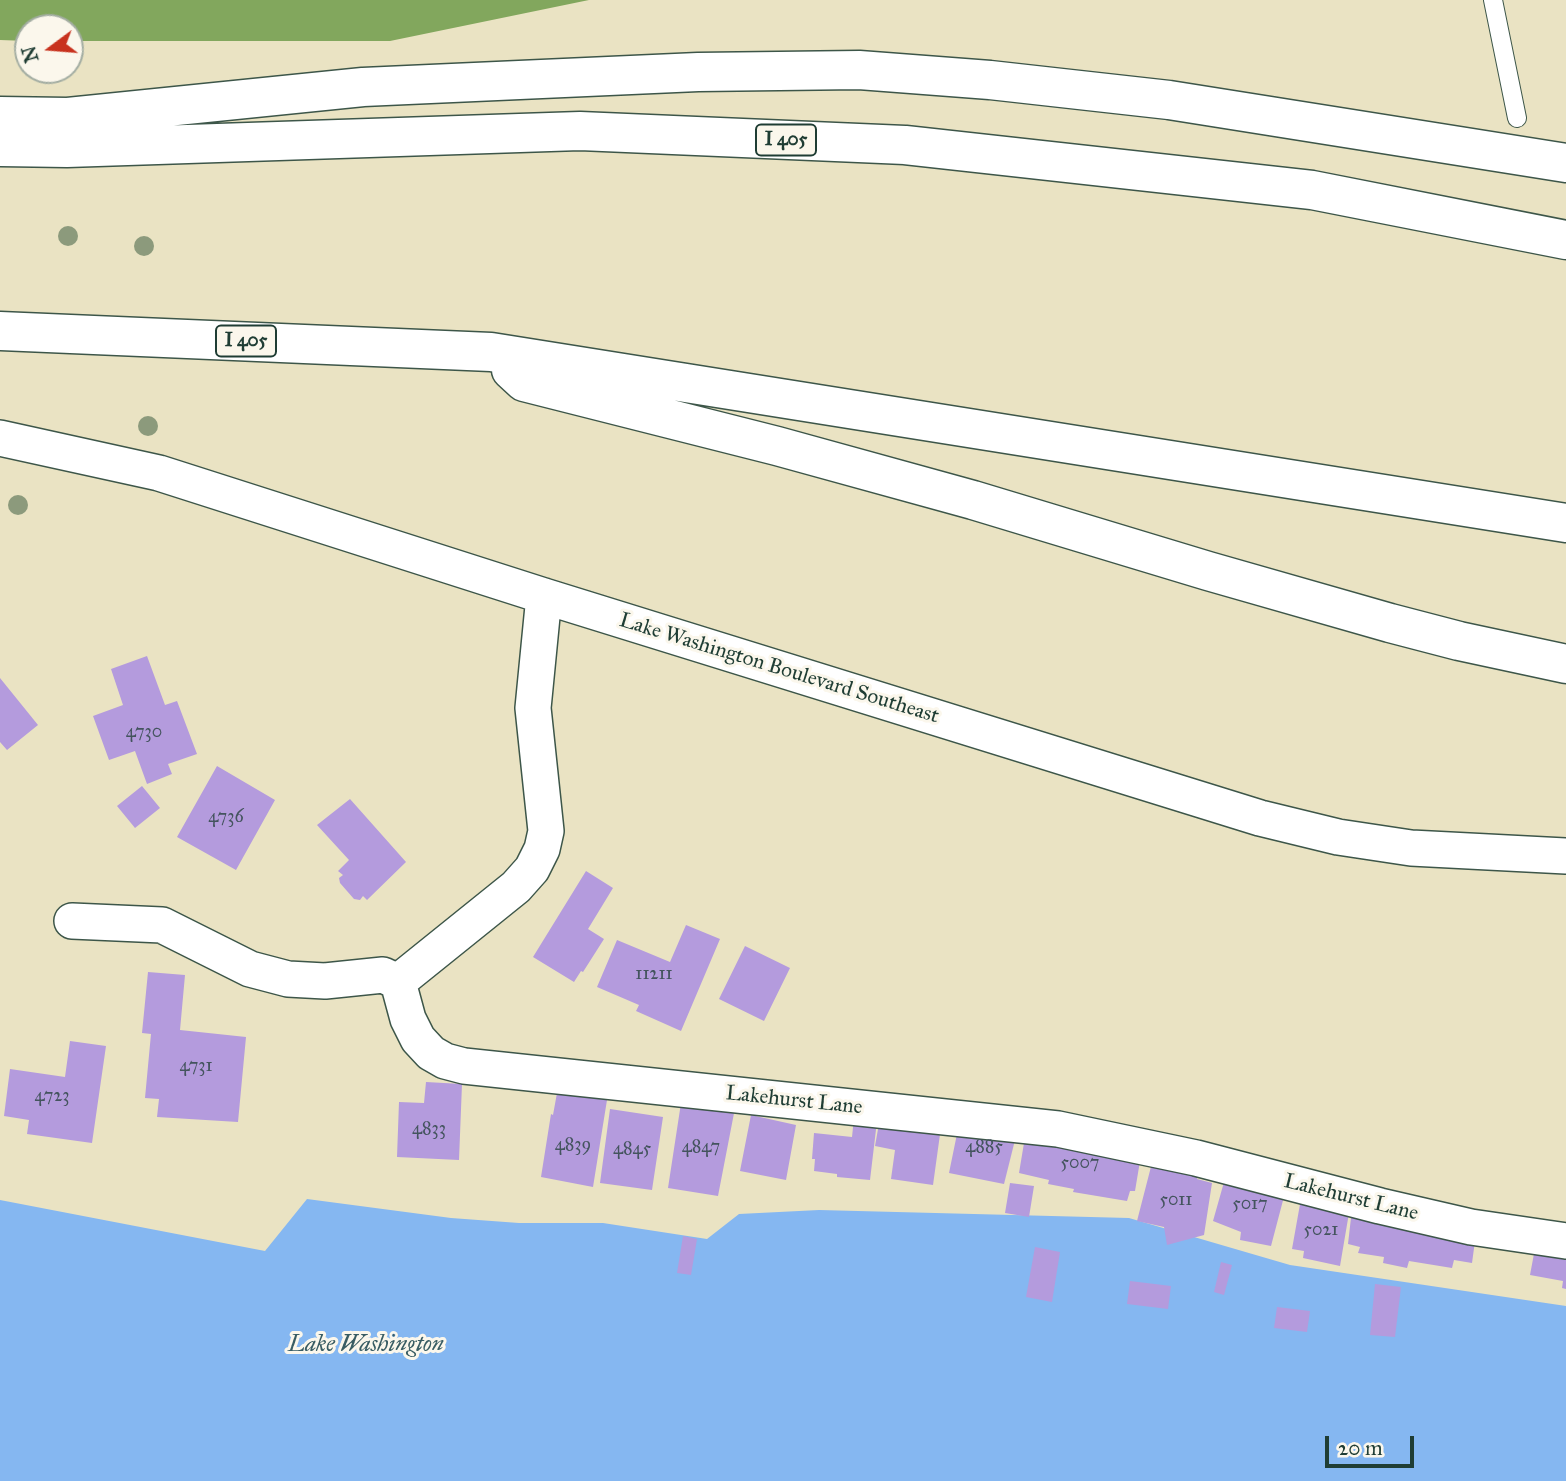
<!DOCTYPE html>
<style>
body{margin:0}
#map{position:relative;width:1566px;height:1481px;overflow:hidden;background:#eae3c3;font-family:"IM FELL Great Primer",serif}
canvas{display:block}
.north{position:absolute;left:14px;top:14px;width:70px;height:70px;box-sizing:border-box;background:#fbf7ec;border:2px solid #a3ada2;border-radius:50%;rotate:254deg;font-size:19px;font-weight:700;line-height:28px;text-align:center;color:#1f3d34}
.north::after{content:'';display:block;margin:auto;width:24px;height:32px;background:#c8321e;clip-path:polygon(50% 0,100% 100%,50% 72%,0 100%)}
.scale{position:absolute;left:1325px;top:1436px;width:89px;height:32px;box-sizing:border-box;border:4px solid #1f3d34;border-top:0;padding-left:9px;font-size:21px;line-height:24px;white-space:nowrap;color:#1f3d34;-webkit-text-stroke:5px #fbf7ec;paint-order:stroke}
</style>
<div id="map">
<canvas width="1566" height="1481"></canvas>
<div class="north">N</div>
<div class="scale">20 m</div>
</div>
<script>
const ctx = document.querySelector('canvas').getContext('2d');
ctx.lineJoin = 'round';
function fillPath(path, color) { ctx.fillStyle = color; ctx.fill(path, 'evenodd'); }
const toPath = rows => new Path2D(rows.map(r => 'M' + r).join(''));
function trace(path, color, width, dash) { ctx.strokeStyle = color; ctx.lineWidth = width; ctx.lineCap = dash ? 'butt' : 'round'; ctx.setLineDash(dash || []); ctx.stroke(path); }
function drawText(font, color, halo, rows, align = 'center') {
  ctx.font = font + ' "IM FELL Great Primer",serif'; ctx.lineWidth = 6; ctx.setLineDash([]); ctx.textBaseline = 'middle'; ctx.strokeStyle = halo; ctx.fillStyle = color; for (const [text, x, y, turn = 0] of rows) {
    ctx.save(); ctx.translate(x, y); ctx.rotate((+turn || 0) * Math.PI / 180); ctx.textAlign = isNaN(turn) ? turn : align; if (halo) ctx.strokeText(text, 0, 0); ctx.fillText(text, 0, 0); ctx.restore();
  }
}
fillPath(toPath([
 [0,0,589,0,390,41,70,41,70,28,28,28,28,41,0,40]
]), '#82a75d');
fillPath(toPath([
 [307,1199,451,1218,519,1223,603,1223,707,1239,739,1214,819,1210,1129,1218,1290,1265,1566,1306,1566,1481,0,1481,0,1200,265,1251]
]), '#85b7f1');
fillPath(toPath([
 [147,656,165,705,177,701,197,754,168,764,172,774,147,784,135,751,109,760,93,716,123,705,111,669],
 [0,678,38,725,7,750,0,742],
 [217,766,275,800,236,870,177,837],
 [142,786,160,808,135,828,117,806],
 [350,799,406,862,367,900,363,896,360,900,354,899,340,883,339,878,343,875,338,871,349,860,317,825],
 [586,871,613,888,588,929,604,939,583,972,581,971,574,982,533,957],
 [686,925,720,939,681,1031,636,1011,639,1005,597,987,617,940,670,962],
 [745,946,790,968,764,1021,719,999],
 [148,972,185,975,180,1030,246,1037,238,1122,157,1117,159,1099,145,1098,151,1034,142,1033],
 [70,1041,106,1046,92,1143,27,1134,29,1120,4,1116,10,1069,65,1077],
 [426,1082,462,1084,459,1160,397,1157,399,1102,424,1103],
 [571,1092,607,1100,593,1187,541,1177,551,1114,553,1115,557,1093,571,1095],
 [681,1103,735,1108,718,1196,668,1188],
 [610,1109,663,1117,652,1190,600,1183],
 [751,1115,796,1125,786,1180,740,1171],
 [854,1118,877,1121,870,1180,837,1177,837,1174,814,1171,815,1159,812,1159,814,1133,852,1137],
 [880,1118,941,1127,933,1185,891,1179,895,1150,875,1146],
 [958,1129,1016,1136,1004,1184,949,1173],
 [1025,1137,1141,1155,1135,1191,1130,1191,1127,1201,1073,1192,1074,1189,1048,1184,1049,1180,1019,1173],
 [1154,1155,1200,1166,1197,1179,1212,1183,1204,1235,1167,1245,1164,1227,1137,1221],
 [1226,1175,1286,1189,1271,1246,1240,1240,1241,1232,1213,1221],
 [1010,1183,1034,1186,1029,1217,1005,1213],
 [1302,1193,1350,1207,1340,1266,1303,1258,1304,1251,1292,1249],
 [1352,1209,1475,1241,1472,1263,1454,1260,1452,1268,1409,1261,1407,1268,1383,1263,1384,1257,1358,1253,1360,1247,1348,1244],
 [683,1236,697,1239,691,1275,677,1273],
 [1536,1243,1566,1249,1566,1289,1562,1288,1563,1281,1530,1275],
 [1035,1247,1060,1252,1052,1302,1026,1297],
 [1221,1262,1232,1265,1224,1295,1214,1292],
 [1130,1281,1171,1286,1168,1309,1127,1304],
 [1375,1284,1401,1287,1395,1337,1370,1335],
 [1277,1307,1310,1311,1307,1332,1274,1328]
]), '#b49bdd');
const lane = toPath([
 [1493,0,1517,118]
]);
const street = toPath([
 [0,438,159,473,544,596,1260,818,1338,837,1411,848,1566,856],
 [72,921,162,925,250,969,288,979,325,981,383,975,398,982,408,1019,418,1039,431,1053,445,1061,464,1066,1058,1129,1196,1158,1380,1206,1471,1227,1566,1241],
 [398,982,516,887,532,869,542,849,546,831,533,708,544,596]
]);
const highway = toPath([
 [0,116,68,117,363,87,698,72,859,70,990,80,1169,100,1566,163],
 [0,147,67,148,580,131,905,145,1312,190,1566,240],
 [0,331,491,352,1566,523],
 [511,370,524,382,777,446,973,500,1208,571,1390,623,1459,641,1566,664]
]);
trace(lane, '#3d5649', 20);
trace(street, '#3d5649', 38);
trace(highway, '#3d5649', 41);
trace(lane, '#fff', 18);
trace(street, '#fff', 35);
trace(highway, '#fff', 38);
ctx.fillStyle = '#8c9a7c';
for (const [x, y] of [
 [68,236],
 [144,246],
 [148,426],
 [18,505]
]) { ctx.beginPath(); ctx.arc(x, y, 10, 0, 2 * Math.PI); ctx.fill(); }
drawText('18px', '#44545e', null, [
 ["4730",144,733],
 ["4736",226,818],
 ["11211",654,975],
 ["4731",196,1067],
 ["4723",52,1097],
 ["4833",429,1130],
 ["4839",573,1146],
 ["4847",701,1148],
 ["4885",984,1148],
 ["4845",632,1150],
 ["5007",1080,1164],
 ["5011",1176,1201],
 ["5017",1250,1205],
 ["5021",1321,1231]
]);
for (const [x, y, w] of [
 [786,140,60],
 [246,341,60]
]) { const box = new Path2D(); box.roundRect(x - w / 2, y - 15.5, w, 31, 5); ctx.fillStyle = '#fbf7ec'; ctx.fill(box); trace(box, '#1f3d34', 2); }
drawText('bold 19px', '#1f3d34', null, [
 ["I 405",786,140],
 ["I 405",246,341]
]);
drawText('21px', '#1f3d34', '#fbf7ec', [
 ["Lake Washington Boulevard Southeast",779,669,17],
 ["Lakehurst Lane",794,1101,6],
 ["Lakehurst Lane",1351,1198,14]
]);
drawText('italic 23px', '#385c63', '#fbf7ec', [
 ["Lake Washington",366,1345]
]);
</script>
